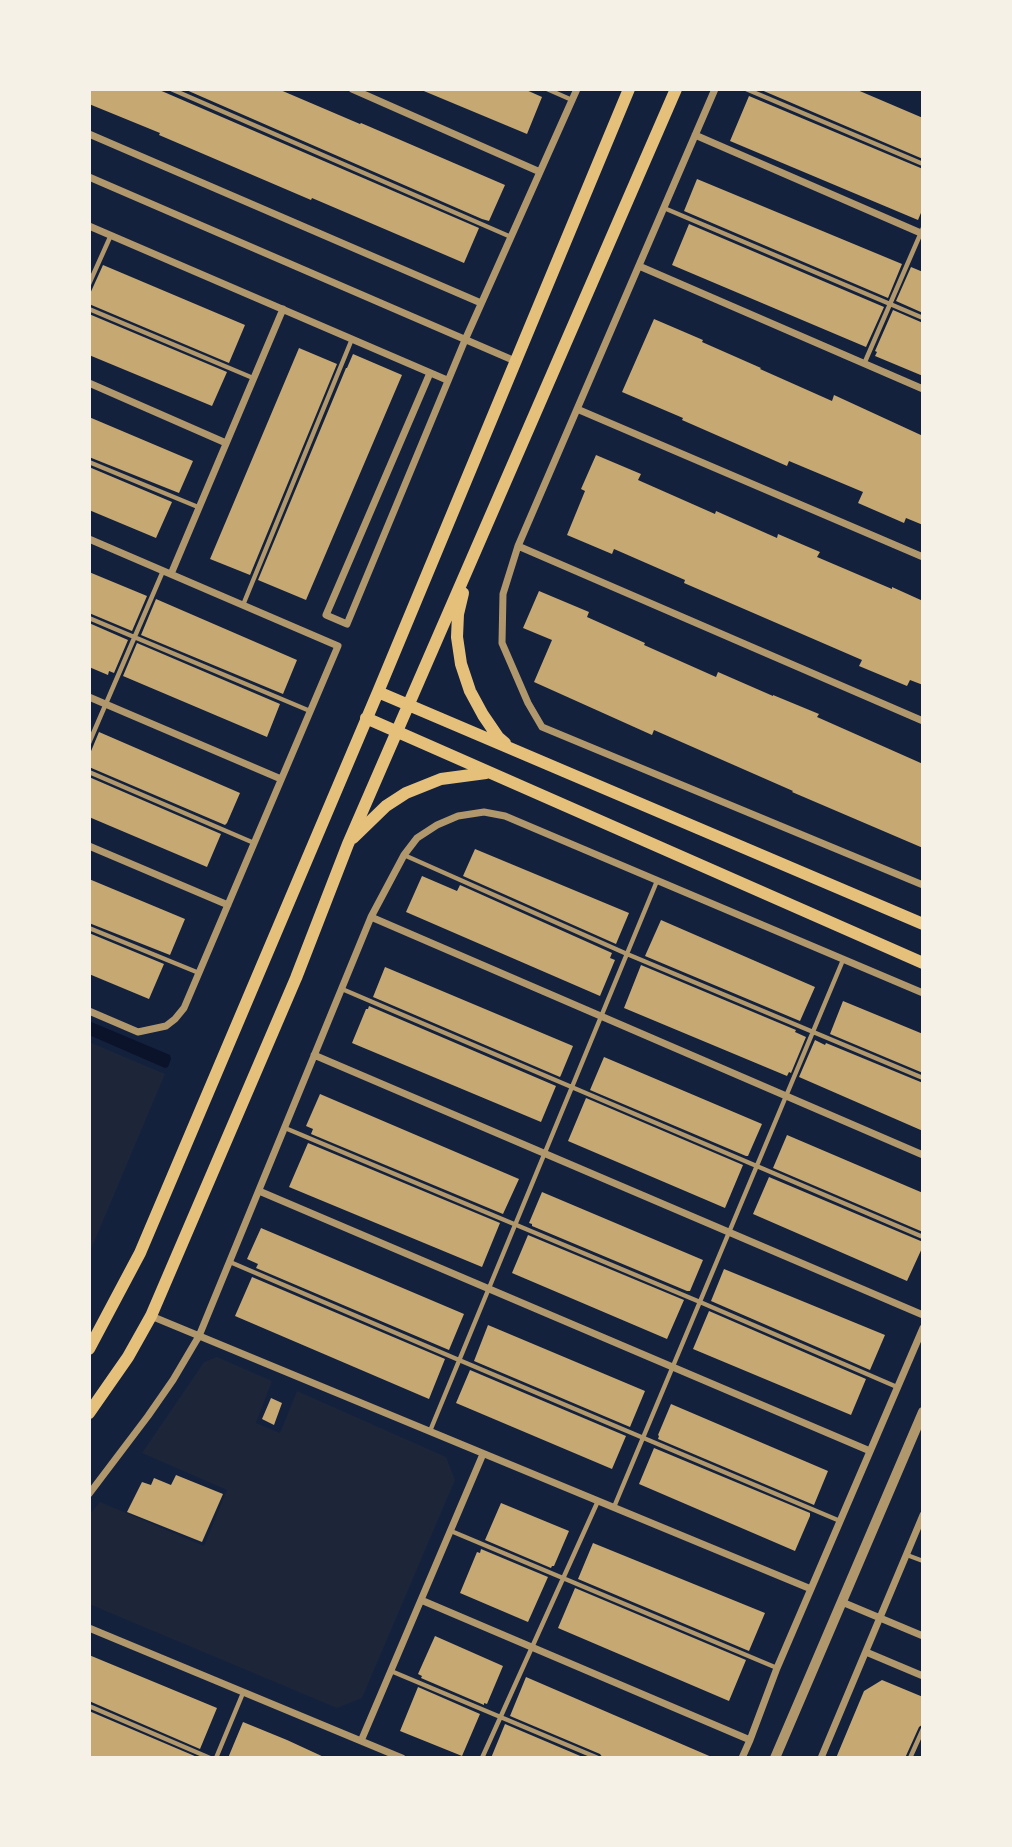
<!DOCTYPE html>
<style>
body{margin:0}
#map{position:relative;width:1012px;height:1847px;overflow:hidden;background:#14213d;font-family:"Golos Text",sans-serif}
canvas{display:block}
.frame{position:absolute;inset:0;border:91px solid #f6f1e7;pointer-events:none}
</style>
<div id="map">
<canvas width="1012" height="1847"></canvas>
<div class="frame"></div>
</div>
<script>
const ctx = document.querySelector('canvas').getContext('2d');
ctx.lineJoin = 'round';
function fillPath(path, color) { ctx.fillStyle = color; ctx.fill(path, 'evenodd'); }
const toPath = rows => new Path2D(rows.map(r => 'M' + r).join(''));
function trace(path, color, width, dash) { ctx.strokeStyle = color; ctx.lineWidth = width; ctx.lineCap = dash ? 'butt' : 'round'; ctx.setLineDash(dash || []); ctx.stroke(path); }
fillPath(toPath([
 [89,1042,165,1074,89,1254],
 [217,1357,272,1381,256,1423,280,1433,297,1391,446,1457,455,1480,362,1698,337,1708,89,1604,89,1515,100,1502,204,1546,227,1490,142,1453,204,1362]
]), '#1d2539');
fillPath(toPath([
 [89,1021,170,1055,171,1059,168,1067,165,1068,89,1035]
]), '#0b132b');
fillPath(toPath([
 [89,89,157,89,479,228,464,263,312,198,311,200,159,135,160,133,89,104],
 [184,89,278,89,360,124,361,123,505,185,489,221,482,219],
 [419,89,524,89,542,97,527,134],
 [759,89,855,89,923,118,923,159],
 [749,96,923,169,923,208,918,220,730,141],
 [697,179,902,264,888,298,684,211],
 [689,224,884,307,866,347,672,265],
 [103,265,245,325,229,363,89,304,89,296],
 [911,267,923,272,923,313,896,301],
 [893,310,923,323,923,376,875,356,877,352,875,351],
 [89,314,227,372,212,406,89,355],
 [654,319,703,340,702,342,761,368,760,369,832,401,834,395,923,436,923,525,906,518,904,523,858,503,863,492,789,461,787,466,682,420,683,418,622,392],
 [299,348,337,364,250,575,210,559],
 [353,354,402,375,306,600,258,580,346,368,347,368],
 [89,417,193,461,179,493,89,457],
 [596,455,641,474,638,480,715,514,716,511,777,538,778,534,820,552,817,557,892,589,892,587,923,601,923,685,910,680,907,686,859,666,862,660,684,583,685,580,614,549,612,554,567,535,585,491,581,489],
 [89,467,172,502,156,538,89,510],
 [89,572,147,596,132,631,89,613],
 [539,591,589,612,587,617,645,643,644,645,716,677,718,672,773,696,773,695,819,714,817,717,923,764,923,848,792,792,793,791,654,730,652,735,534,682,552,640,523,628],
 [156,599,297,660,283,694,141,635],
 [89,623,128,640,114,673,109,671,108,675,89,667],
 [137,643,280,704,267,737,123,676],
 [99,732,240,793,227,823,225,825,89,767,89,756],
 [89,777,221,834,207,867,89,817],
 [475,849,629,913,616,944,463,876],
 [422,876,457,891,460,885,612,953,610,958,615,960,600,996,406,912],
 [89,879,185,919,170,955,89,923],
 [661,920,815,987,800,1021,645,956],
 [89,933,164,964,149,999,89,974],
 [641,965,796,1030,795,1032,806,1037,791,1073,789,1072,787,1076,624,1008],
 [385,967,573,1046,561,1075,560,1077,373,997],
 [843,1001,923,1034,923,1073,830,1034],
 [369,1006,556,1086,541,1122,352,1043,366,1009,368,1009],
 [815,1040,825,1045,826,1043,923,1083,923,1131,799,1077],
 [604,1057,762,1124,748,1156,746,1156,590,1090],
 [320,1094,519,1179,503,1214,311,1134,313,1129,306,1126],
 [586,1098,743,1165,725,1208,568,1141],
 [787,1135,923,1193,923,1232,773,1168],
 [308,1143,500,1223,482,1267,289,1187],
 [769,1177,923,1242,923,1246,907,1281,753,1214],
 [542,1192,703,1260,690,1291,687,1291,532,1226,532,1224,529,1223],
 [261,1228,464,1314,449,1350,256,1268,258,1264,247,1259],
 [528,1235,684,1300,667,1339,512,1273],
 [724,1269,885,1335,870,1370,711,1301],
 [252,1277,445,1359,429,1399,235,1316],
 [709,1311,866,1379,851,1415,693,1349],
 [488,1325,645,1391,630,1427,474,1361],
 [470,1370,626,1436,612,1469,456,1403],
 [271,1398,282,1403,274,1425,262,1419],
 [671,1404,828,1471,814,1505,658,1439,659,1436,658,1435],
 [654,1448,810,1513,810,1516,795,1551,639,1484],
 [176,1475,223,1494,202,1542,127,1512,142,1482,151,1485,154,1478,171,1485],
 [501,1503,569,1531,554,1566,552,1566,551,1568,485,1540],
 [593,1543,765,1613,749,1651,578,1579],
 [481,1549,548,1577,528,1622,460,1593,477,1552,480,1553],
 [575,1588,746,1660,729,1701,558,1628],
 [435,1636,503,1666,487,1704,484,1703,484,1705,421,1678,422,1676,418,1674],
 [89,1655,217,1708,200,1749,89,1701],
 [526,1677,614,1715,714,1758,603,1758,600,1754,510,1716],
 [882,1680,923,1697,923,1724,919,1727,905,1758,836,1758,864,1691],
 [418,1687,480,1714,462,1756,400,1731],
 [89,1711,197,1757,196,1758,89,1758],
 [243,1722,287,1740,326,1758,228,1758],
 [505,1724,585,1758,491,1758]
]), '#c6a872');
trace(toPath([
 [171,89,511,237],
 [547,89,572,100],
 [746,89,923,164],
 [664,208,923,318],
 [89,284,111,235],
 [89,309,253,378],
 [864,364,923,228],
 [89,462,198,507],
 [243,605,352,339],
 [89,618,310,711],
 [89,743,163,571],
 [89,772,254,843],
 [404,855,627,954,923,1078],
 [89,928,199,973],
 [342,989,923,1237],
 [285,1128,700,1302,897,1387],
 [230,1262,459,1360,840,1521],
 [430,1431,657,881],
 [614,1507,843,960],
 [451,1531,777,1668],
 [907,1555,923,1561],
 [391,1671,598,1758],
 [89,1706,210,1758],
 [216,1758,243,1693],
 [482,1758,598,1501],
 [910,1758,923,1729]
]), '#b1986c', 4.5);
trace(toPath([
 [352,89,540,172],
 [715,89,518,546,503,594,502,643,528,703,542,727,923,885],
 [89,134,481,303],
 [695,135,923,234],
 [89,177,515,361],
 [89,226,447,380],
 [639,266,923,389],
 [430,373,326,615,347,624,465,340,577,89],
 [89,383,226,443],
 [577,409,923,557],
 [89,539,338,646,184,1008,175,1019,166,1026,138,1032,89,1011],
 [518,546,923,721],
 [171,574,283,309],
 [89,697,281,779],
 [89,846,228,905],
 [371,917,923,1155],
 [314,1055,923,1315],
 [259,1191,870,1451],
 [151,1316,811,1589],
 [89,1494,148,1416,173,1380,199,1336,371,917,404,855,417,838,437,825,458,816,484,812,505,816,923,993],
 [421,1600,750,1740],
 [842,1602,923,1636],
 [89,1628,402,1758],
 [866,1652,923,1676],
 [361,1741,483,1454],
 [742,1758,750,1740,777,1668,923,1328],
 [821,1758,923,1515]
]), '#b1986c', 7);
trace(toPath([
 [775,1758,923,1412]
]), '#b1986c', 10);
trace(toPath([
 [463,593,458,614,457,637,461,664,470,691,483,715,498,737,505,743],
 [378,692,923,924],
 [366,718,923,963],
 [353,838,386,806,406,793,441,779,486,773],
 [89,1349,140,1253,378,692,629,89],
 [89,1413,128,1357,151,1316,296,978,348,844,676,89]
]), '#e5c07b', 12);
</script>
